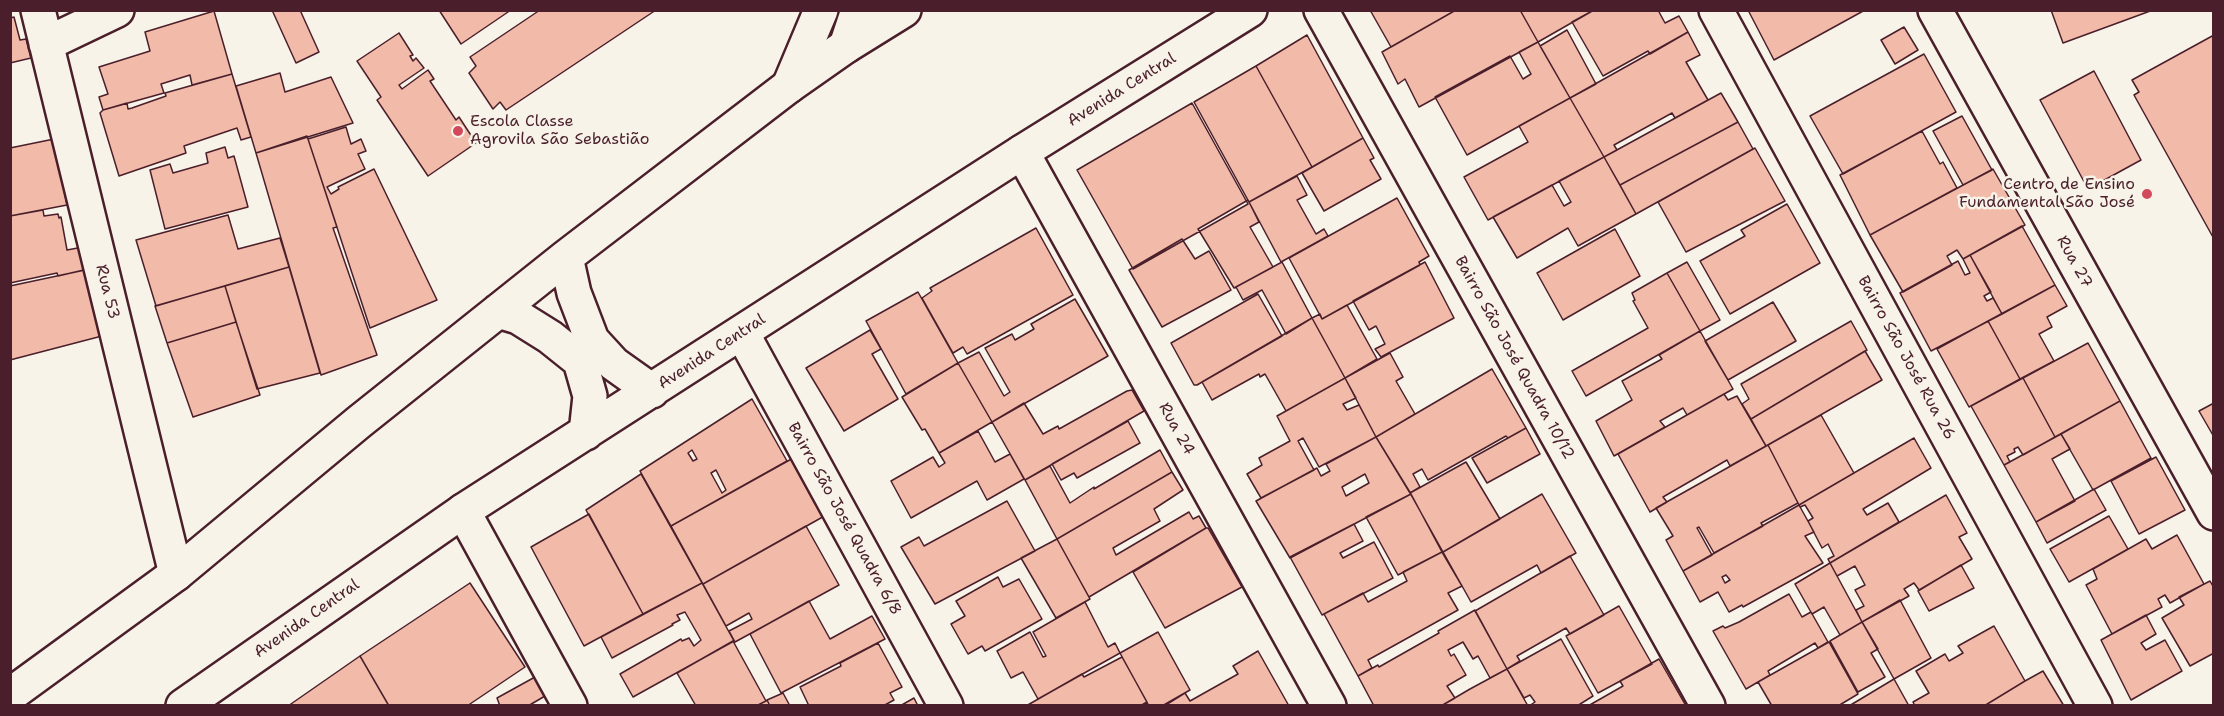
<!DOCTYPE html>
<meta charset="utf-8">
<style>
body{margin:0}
#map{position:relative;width:2224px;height:716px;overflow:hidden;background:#f7f3e8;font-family:"Shantell Sans",sans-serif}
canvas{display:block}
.frame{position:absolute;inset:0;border:12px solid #4a1f2b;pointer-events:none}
</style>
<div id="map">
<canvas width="2224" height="716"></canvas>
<div class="frame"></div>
</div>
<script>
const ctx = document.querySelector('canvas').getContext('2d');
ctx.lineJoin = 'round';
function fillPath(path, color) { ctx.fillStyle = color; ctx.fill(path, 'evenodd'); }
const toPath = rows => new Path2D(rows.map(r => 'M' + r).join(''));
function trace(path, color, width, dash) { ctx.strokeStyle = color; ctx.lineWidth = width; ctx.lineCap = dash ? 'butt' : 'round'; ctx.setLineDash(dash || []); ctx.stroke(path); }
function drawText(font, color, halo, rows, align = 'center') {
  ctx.font = font + ' "Shantell Sans",sans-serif'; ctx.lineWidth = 5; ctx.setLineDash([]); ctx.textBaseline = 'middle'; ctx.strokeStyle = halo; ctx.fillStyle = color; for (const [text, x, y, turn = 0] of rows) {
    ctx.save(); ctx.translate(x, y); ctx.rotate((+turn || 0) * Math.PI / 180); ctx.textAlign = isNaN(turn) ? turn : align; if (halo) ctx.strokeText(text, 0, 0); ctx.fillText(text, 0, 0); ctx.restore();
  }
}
const building = toPath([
 [272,10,300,10,319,52,296,63,272,10],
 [439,10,511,10,461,44,439,10],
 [540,10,656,10,506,110,500,102,493,109,469,73,476,66,470,57,540,10],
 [1370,10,1456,10,1391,47,1370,10],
 [1456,10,1520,10,1538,42,1419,107,1405,79,1398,84,1382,52,1456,10],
 [1520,10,1594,10,1538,42,1520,10],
 [1594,10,1658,10,1665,23,1679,16,1688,32,1650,54,1648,51,1603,76,1572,22,1594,10],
 [1748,10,1865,10,1774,60,1748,10],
 [2051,10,2153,10,2063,43,2051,10],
 [214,11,232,74,192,85,190,75,161,84,164,93,103,110,99,97,108,94,99,67,150,51,145,32,214,11],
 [14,17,20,40,26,39,31,58,10,63,10,18,14,17],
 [1904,27,1918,50,1895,64,1881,40,1904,27],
 [1567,30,1596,84,1570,98,1540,46,1567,30],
 [1688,32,1700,55,1686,62,1708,100,1675,118,1672,113,1614,145,1617,150,1604,157,1570,98,1688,32],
 [399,33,413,55,410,56,413,61,416,58,424,68,399,85,402,89,428,70,434,79,430,81,456,120,459,117,476,143,428,176,377,100,381,97,357,61,399,33],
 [1307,35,1363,138,1312,167,1256,66,1307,35],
 [2214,35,2214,239,2134,95,2139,92,2132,80,2214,35],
 [1538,42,1570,98,1467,155,1435,97,1510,56,1523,79,1531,74,1519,52,1538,42],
 [1924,54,1956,112,1843,174,1810,116,1924,54],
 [1256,66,1312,167,1249,202,1194,102,1256,66],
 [2094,71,2141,160,2088,189,2040,100,2094,71],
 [280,73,285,92,331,77,353,123,256,153,236,86,280,73],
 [232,74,251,137,241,140,237,128,184,146,186,153,119,176,100,113,103,110,127,103,128,109,132,108,166,96,165,93,232,74],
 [1721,93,1738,122,1620,185,1604,157,1721,93],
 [1570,98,1604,157,1488,220,1464,177,1528,142,1519,126,1570,98],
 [1192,103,1248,204,1133,269,1077,170,1192,103],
 [1962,116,1992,170,1963,185,1933,131,1962,116],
 [1738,122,1753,149,1636,214,1620,185,1738,122],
 [346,127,351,144,361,139,366,151,358,154,365,169,327,187,331,194,339,189,338,187,374,169,437,300,370,328,308,139,346,127],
 [1922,131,1940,164,1943,162,1957,188,1870,235,1840,175,1922,131],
 [307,136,337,227,333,228,377,355,321,375,256,153,307,136],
 [1363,138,1374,158,1370,160,1381,179,1324,211,1302,173,1363,138],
 [54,139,67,205,10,216,10,148,54,139],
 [225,147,228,158,234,156,248,207,165,229,150,170,170,164,173,173,208,163,206,153,225,147],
 [1755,148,1785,201,1686,252,1658,202,1755,148],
 [1604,157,1636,214,1578,246,1568,228,1517,258,1493,217,1552,185,1564,206,1571,202,1559,181,1604,157],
 [1993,169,2025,225,1963,259,1957,250,1947,256,1952,265,1903,292,1870,235,1993,169],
 [1297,176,1307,195,1297,200,1316,234,1324,229,1328,236,1281,262,1249,202,1297,176],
 [1397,198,1429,256,1419,262,1420,265,1322,319,1289,258,1397,198],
 [1248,200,1259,222,1250,227,1273,267,1234,288,1198,229,1248,200],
 [1787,204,1820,263,1730,314,1700,261,1745,236,1741,230,1787,204],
 [43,210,44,216,58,214,59,218,61,217,67,250,83,247,88,269,58,276,57,273,10,283,10,216,43,210],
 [228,215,238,249,280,238,289,267,156,306,136,240,228,215],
 [2022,226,2055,285,2002,314,1970,255,2022,226],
 [1036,228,1073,295,967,354,963,347,953,353,922,298,932,291,930,288,1036,228],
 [1615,229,1640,276,1563,320,1537,273,1615,229],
 [1182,239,1195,259,1209,251,1231,290,1162,327,1129,270,1182,239],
 [1970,255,1991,292,1984,296,1987,301,1993,298,2002,314,1931,351,1900,293,1958,261,1965,275,1970,273,1963,259,1970,255],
 [1282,262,1312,318,1286,334,1262,290,1243,300,1236,287,1282,262],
 [1425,262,1454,318,1381,357,1375,349,1385,344,1376,326,1369,330,1353,301,1425,262],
 [1687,262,1720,320,1700,331,1667,273,1687,262],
 [289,267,320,373,257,389,225,286,289,267],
 [85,270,102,336,10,360,10,286,85,270],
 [1667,273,1700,331,1586,396,1572,371,1648,328,1633,301,1635,300,1632,293,1667,273],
 [2055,285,2067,306,2047,317,2052,327,2039,334,2054,361,2020,379,1988,321,2055,285],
 [225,286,236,322,167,343,155,306,225,286],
 [918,292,958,363,906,394,866,321,918,292],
 [1258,294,1282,336,1197,385,1194,385,1171,343,1258,294],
 [1075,299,1108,356,992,422,958,363,979,352,1004,396,1010,392,985,348,1012,334,1015,340,1034,329,1031,324,1075,299],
 [1773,302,1796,341,1728,380,1705,341,1773,302],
 [1347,305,1377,359,1345,378,1312,318,1320,314,1322,319,1347,305],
 [1312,318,1345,378,1286,411,1265,374,1260,377,1259,374,1212,400,1202,382,1312,318],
 [1851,321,1867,350,1751,419,1742,404,1749,399,1741,384,1851,321],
 [1988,321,2020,379,1969,407,1937,349,1988,321],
 [236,322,260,395,193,417,167,343,236,322],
 [870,330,881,349,872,354,898,399,844,431,806,368,870,330],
 [1700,331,1733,389,1687,415,1683,408,1660,421,1665,427,1614,456,1596,421,1632,400,1622,381,1662,359,1659,355,1700,331],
 [2088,343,2120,401,2055,437,2023,378,2088,343],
 [1865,351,1882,380,1766,446,1751,419,1865,351],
 [1390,353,1403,377,1396,381,1415,414,1376,437,1345,378,1390,353],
 [958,363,992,422,939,453,925,429,922,430,902,397,958,363],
 [1492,369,1526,428,1508,438,1506,436,1428,480,1422,469,1413,474,1420,487,1410,493,1376,437,1492,369],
 [1345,378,1356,398,1343,404,1347,410,1359,405,1376,437,1319,467,1303,438,1298,441,1314,470,1261,498,1247,474,1262,465,1259,458,1290,441,1277,416,1345,378],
 [2023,378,2055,437,2023,455,2018,447,2014,449,2015,452,2007,456,2010,462,2004,465,1971,406,2023,378],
 [1132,390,1144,411,1025,480,992,422,1024,403,1043,434,1058,426,1059,429,1127,391,1132,390],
 [1724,394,1728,400,1737,396,1766,446,1730,466,1727,460,1663,497,1667,502,1650,512,1618,454,1724,394],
 [752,399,787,461,671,526,640,471,752,399],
 [692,450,697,459,693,461,688,453,692,450],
 [716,470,726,490,722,493,711,473,716,470],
 [2120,401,2151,458,2093,490,2061,434,2120,401],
 [2214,403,2214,437,2199,411,2214,403],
 [1821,415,1854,473,1799,505,1768,445,1821,415],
 [1128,421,1140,443,1077,478,1074,473,1061,480,1052,464,1128,421],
 [1526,428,1540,454,1487,483,1472,458,1526,428],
 [978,431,995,462,1010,454,1024,479,987,500,977,481,911,518,891,481,933,457,939,467,945,463,939,453,978,431],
 [2061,434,2070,449,2052,459,2075,501,2036,522,2004,465,2061,434],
 [1376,437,1411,494,1290,558,1256,501,1317,468,1321,476,1330,471,1326,464,1376,437],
 [1365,474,1369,483,1346,496,1342,487,1365,474],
 [1914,438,1931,468,1863,509,1867,515,1888,503,1899,522,1830,563,1828,559,1834,556,1828,544,1822,548,1808,521,1813,518,1805,505,1800,507,1799,505,1914,438],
 [1768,445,1798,503,1761,523,1763,526,1714,553,1699,527,1697,528,1712,555,1683,571,1666,540,1673,536,1656,508,1768,445],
 [1160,450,1172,472,1057,539,1025,480,1050,466,1070,503,1094,487,1094,489,1160,450],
 [795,457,828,514,703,584,671,526,795,457],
 [2156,457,2185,510,2139,534,2111,481,2156,457],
 [1466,462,1500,519,1443,552,1410,493,1466,462],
 [1172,472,1183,490,1154,509,1160,521,1113,548,1116,555,1189,512,1193,519,1199,516,1206,528,1089,597,1057,539,1172,472],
 [641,474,702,583,643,614,586,510,641,474],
 [2094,489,2106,510,2047,543,2036,522,2094,489],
 [1411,494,1442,552,1398,575,1366,517,1411,494],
 [1542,494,1576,553,1541,573,1537,565,1471,602,1443,552,1542,494],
 [1946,495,1967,533,1959,537,1972,559,1919,590,1914,583,1904,589,1909,596,1862,622,1856,610,1864,606,1855,590,1865,585,1855,566,1837,576,1830,563,1946,495],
 [1007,501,1035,551,935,604,901,547,919,537,924,546,1007,501],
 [1799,505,1814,532,1805,536,1823,563,1743,607,1742,605,1729,612,1718,592,1700,602,1683,571,1799,505],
 [1726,575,1730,580,1725,583,1722,577,1726,575],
 [589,514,643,614,584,646,531,547,589,514],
 [2109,516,2128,549,2069,582,2050,549,2109,516],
 [1354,524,1363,541,1340,553,1343,558,1374,542,1393,578,1322,615,1290,557,1354,524],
 [806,526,839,585,735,642,729,631,752,619,749,613,726,626,703,584,806,526],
 [1206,528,1208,528,1242,587,1165,628,1133,572,1206,528],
 [2177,535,2204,584,2170,603,2165,595,2158,599,2162,607,2112,634,2086,585,2097,579,2093,569,2146,539,2152,549,2177,535],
 [1057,539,1090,599,1056,618,1021,558,1057,539],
 [1442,552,1462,586,1448,593,1458,610,1368,660,1372,668,1358,676,1324,614,1363,593,1368,602,1407,581,1403,572,1442,552],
 [1570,556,1604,615,1570,634,1566,628,1517,656,1520,661,1507,669,1475,611,1570,556],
 [1830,563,1862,622,1840,635,1824,607,1812,614,1795,584,1830,563],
 [1961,565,1974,588,1929,611,1918,591,1961,565],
 [998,577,1003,587,1019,579,1042,619,985,651,982,646,968,654,951,624,965,616,956,601,998,577],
 [2210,581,2214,588,2214,653,2190,666,2162,618,2184,605,2179,597,2210,581],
 [470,583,525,667,467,706,389,706,360,656,470,583],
 [702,583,734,641,633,697,620,674,681,639,682,641,689,638,694,646,701,640,685,612,677,615,680,620,672,624,673,625,612,658,601,637,702,583],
 [1789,594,1802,617,1811,612,1828,642,1818,648,1815,643,1768,671,1770,675,1746,689,1713,631,1723,626,1725,628,1739,622,1789,594],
 [1900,600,1931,658,1894,679,1862,622,1900,600],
 [809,601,830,639,872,616,885,639,781,693,750,634,809,601],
 [1085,602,1108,647,1115,643,1120,653,1038,699,1023,672,1011,678,997,651,1030,632,1043,657,1046,656,1033,632,1085,602],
 [1619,606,1652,664,1598,693,1566,636,1619,606],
 [1475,610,1507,669,1490,678,1478,656,1473,659,1463,642,1448,650,1451,656,1454,654,1466,675,1447,686,1455,698,1441,706,1374,706,1358,676,1378,665,1379,667,1439,633,1438,631,1475,610],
 [2146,615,2156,634,2141,643,2146,650,2165,640,2182,671,2131,700,2101,640,2146,615],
 [1862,622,1878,649,1871,653,1885,677,1858,692,1830,641,1862,622],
 [1994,626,2025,681,1984,706,1915,706,1913,702,1929,693,1916,671,1945,654,1949,661,1963,653,1958,646,1994,626],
 [1158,632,1190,690,1162,706,1149,706,1120,653,1158,632],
 [1561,639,1593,696,1577,706,1529,706,1535,702,1530,695,1524,698,1507,669,1561,639],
 [733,641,766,701,756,706,696,706,677,673,733,641],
 [1829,642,1858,694,1838,706,1772,706,1758,682,1829,642],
 [878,643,902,687,890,693,894,700,883,706,809,706,800,687,841,666,840,663,878,643],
 [1258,651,1289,706,1164,706,1185,693,1190,701,1238,674,1233,666,1258,651],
 [360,656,389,706,288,706,360,656],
 [1122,657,1147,702,1140,706,1026,706,1082,674,1084,677,1122,657],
 [1659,659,1686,706,1588,706,1623,686,1620,681,1659,659],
 [1507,669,1528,706,1441,706,1470,689,1507,669],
 [2043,671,2064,706,1984,706,2025,681,2043,671],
 [535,677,545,696,528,706,500,706,497,698,535,677],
 [1894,679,1909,706,1849,706,1894,679],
 [783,693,790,706,770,706,767,700,783,693],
 [914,698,918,706,900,706,914,698],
 [767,700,770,706,756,706,766,701,767,700]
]);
fillPath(building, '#f2baa9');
trace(building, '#4a1f2b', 1.5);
const street = toPath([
 [38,10,176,574],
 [1321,10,1708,706],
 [1716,10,2095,706],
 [1935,10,2214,513],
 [46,44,117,10],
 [846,46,858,10],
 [789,86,821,10],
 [1022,152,1329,706],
 [742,333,946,706],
 [463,511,570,706]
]);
const secondary = toPath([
 [566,257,574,293,592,340,614,364,652,391],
 [498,311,518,317,550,337,580,361,590,396,586,433],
 [10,695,176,574,359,422,566,257,789,86,846,46,904,10],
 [183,706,463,511,1022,152,1250,10]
]);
trace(street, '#4a1f2b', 38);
trace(secondary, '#4a1f2b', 38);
trace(street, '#f7f3e8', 33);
trace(secondary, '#f7f3e8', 33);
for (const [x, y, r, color] of [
 [458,131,6,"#d1495b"],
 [2147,194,6,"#d1495b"]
]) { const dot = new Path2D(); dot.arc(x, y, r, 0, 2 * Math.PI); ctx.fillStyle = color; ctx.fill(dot); trace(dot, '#f7f3e8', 2); }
drawText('16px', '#4a1f2b', '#f7f3e8', [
 ["Avenida Central",1122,90,-32],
 ["Rua 27",2074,262,61],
 ["Rua 53",107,292,76],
 ["Avenida Central",712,352,-33],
 ["Bairro São José Quadra 10/12",1514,358,61],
 ["Bairro São José Rua 26",1906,358,61],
 ["Rua 24",1176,429,61],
 ["Bairro São José Quadra 6/8",844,519,61],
 ["Avenida Central",307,619,-35]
]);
drawText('16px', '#4a1f2b', '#f7f3e8', [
 ["Escola Classe",470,122],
 ["Agrovila São Sebastião",470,140],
 ["Centro de Ensino",2135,185,"right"],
 ["Fundamental São José",2135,203,"right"]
], 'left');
</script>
